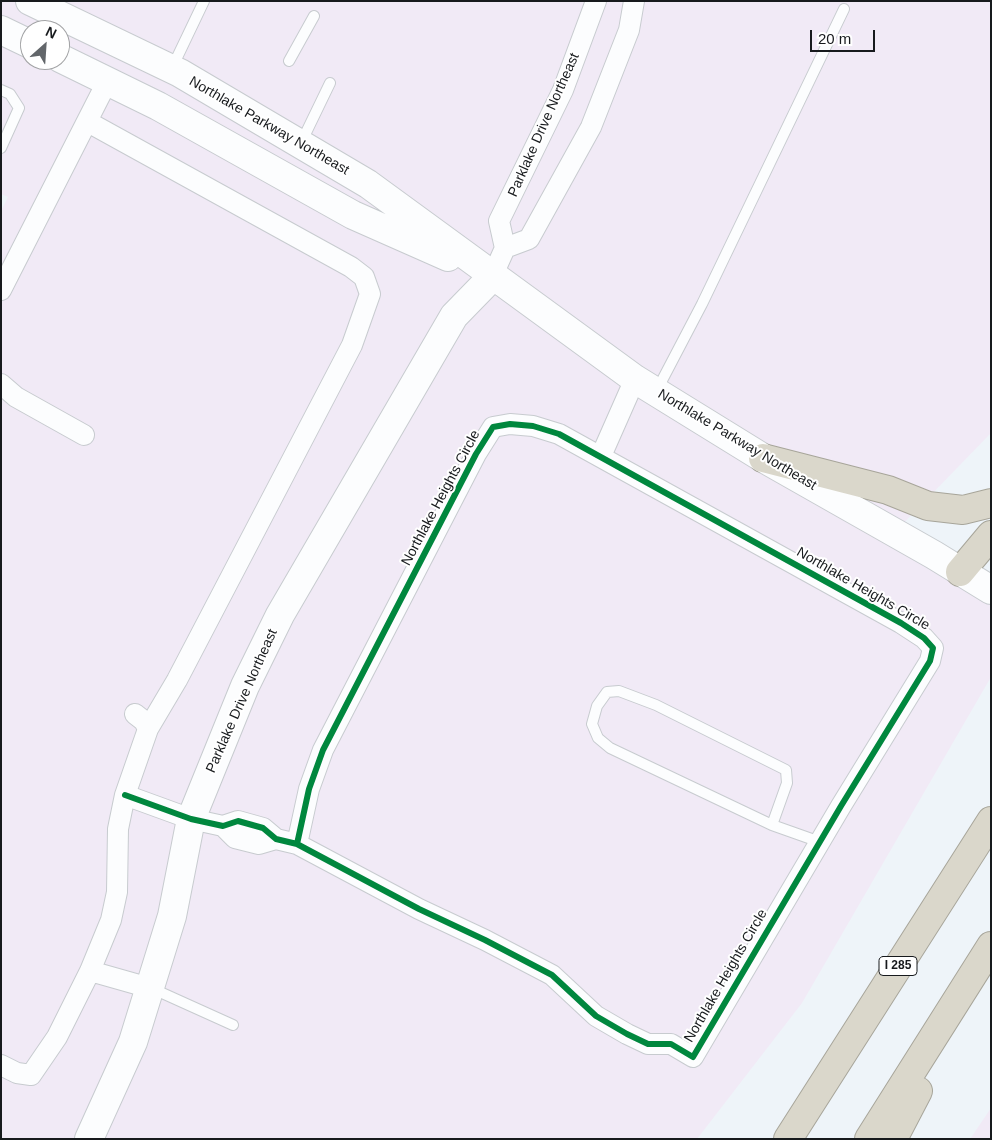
<!DOCTYPE html>
<style>
body{margin:0}
#map{position:relative;width:992px;height:1140px;overflow:hidden;background:#eef4f9;font-family:Helvetica,sans-serif}
canvas{display:block}
.frame{position:absolute;inset:0;border:2px solid #171a1d;pointer-events:none}
.north{position:absolute;left:20px;top:20px;width:50px;height:50px;box-sizing:border-box;background:#fff;border:1px solid #a2a3a5;border-radius:50%;rotate:26deg;font-size:14px;font-weight:700;line-height:20px;text-align:center;color:#171a1d}
.north::after{content:'';display:block;margin:auto;width:18px;height:22px;background:#62666a;clip-path:polygon(50% 0,100% 100%,50% 72%,0 100%)}
.scale{position:absolute;left:810px;top:30px;width:65px;height:22px;box-sizing:border-box;border:2px solid #171a1d;border-top:0;padding-left:6px;font-size:15px;line-height:18px;white-space:nowrap;color:#171a1d;-webkit-text-stroke:4px #fff;paint-order:stroke}
</style>
<div id="map">
<canvas width="992" height="1140"></canvas>
<div class="frame"></div>
<div class="north">N</div>
<div class="scale">20 m</div>
</div>
<script>
const ctx = document.querySelector('canvas').getContext('2d');
ctx.lineJoin = 'round';
function fillPath(path, color) { ctx.fillStyle = color; ctx.fill(path, 'evenodd'); }
const toPath = rows => new Path2D(rows.map(r => 'M' + r).join(''));
function trace(path, color, width, dash) { ctx.strokeStyle = color; ctx.lineWidth = width; ctx.lineCap = dash ? 'butt' : 'round'; ctx.setLineDash(dash || []); ctx.stroke(path); }
function drawText(font, color, halo, rows, align = 'center') {
  ctx.font = font + ' Helvetica,sans-serif'; ctx.lineWidth = 4; ctx.setLineDash([]); ctx.textBaseline = 'middle'; ctx.strokeStyle = halo; ctx.fillStyle = color; for (const [text, x, y, turn = 0] of rows) {
    ctx.save(); ctx.translate(x, y); ctx.rotate((+turn || 0) * Math.PI / 180); ctx.textAlign = isNaN(turn) ? turn : align; if (halo) ctx.strokeText(text, 0, 0); ctx.fillText(text, 0, 0); ctx.restore();
  }
}
fillPath(toPath([
 [1,1,991,1,991,433,893,534,991,593,991,677,802,1003,697,1139,1,1139,1,211,8,197,1,194],
 [30,30,60,30,60,60,30,60],
 [991,1108,991,1139,970,1139]
]), '#f1eaf6');
const lane = toPath([
 [289,61,314,16],
 [172,68,204,1],
 [1,90,10,94,19,108,1,148],
 [301,143,330,83],
 [657,390,702,304,844,9],
 [772,825,787,783,786,770,656,705,619,691,607,692,597,706,592,724,598,738,610,748,772,825,820,842],
 [151,988,233,1025]
]);
const street = toPath([
 [505,248,529,239,591,127,629,30,634,1],
 [492,277,505,248,499,221,563,90,596,1],
 [1,290,107,82],
 [1,384,16,397,84,435],
 [601,456,635,379],
 [135,714,144,721,148,729],
 [125,795,191,819,223,826,238,821,263,828,276,839,297,844,419,909,485,940,552,975,596,1016,627,1034,648,1044,671,1044,693,1057,841,806,930,661,933,648,924,638,901,623,559,434,533,426,510,424,493,427,476,454,323,750,309,789,297,844],
 [223,826,235,838,259,844,276,839],
 [90,971,150,988],
 [1,1065,17,1073,31,1075,57,1037,90,971,111,920,117,892,118,829,125,795,148,729,177,680,352,345,370,294,364,277,351,267,88,122]
]);
const secondary = toPath([
 [30,1,180,73,368,184,635,379,763,458,934,555,991,590],
 [1,30,30,44],
 [60,58,158,106,353,215,448,257],
 [89,1139,133,1042,172,916,191,819,245,686,280,615,454,316,492,277]
]);
const highway = toPath([
 [763,458,888,490,928,506,963,510,991,503],
 [960,572,991,535],
 [788,1139,991,821],
 [869,1139,991,946],
 [893,1139,918,1091]
]);
trace(lane, '#c7cbcf', 12);
trace(street, '#c7cbcf', 22);
trace(secondary, '#c7cbcf', 30);
trace(highway, '#a7a59a', 30);
trace(lane, '#fcfdfe', 10);
trace(street, '#fcfdfe', 20);
trace(secondary, '#fcfdfe', 28);
trace(highway, '#dad7cb', 28);
trace(toPath([
 [125,795,191,819,223,826,238,821,263,828,276,839,297,844,419,909,485,940,552,975,596,1016,627,1034,648,1044,671,1044,693,1057,841,806,930,661,933,648,924,638,901,623,559,434,533,426,510,424,493,427,476,454,323,750,309,789,297,844]
]), '#00873e', 6);
for (const [x, y, w] of [
 [898,966,38]
]) { const box = new Path2D(); box.roundRect(x - w / 2, y - 9.5, w, 19, 4); ctx.fillStyle = '#fff'; ctx.fill(box); trace(box, '#171a1d', 1); }
drawText('bold 12px', '#171a1d', null, [
 ["I 285",898,966]
]);
drawText('14px', '#171a1d', '#fff', [
 ["Parklake Drive Northeast",544,125,-66],
 ["Northlake Parkway Northeast",269,126,30],
 ["Northlake Parkway Northeast",737,440,31],
 ["Northlake Heights Circle",441,498,-62],
 ["Northlake Heights Circle",863,589,30],
 ["Parklake Drive Northeast",242,701,-66],
 ["Northlake Heights Circle",726,976,-60]
]);
</script>
